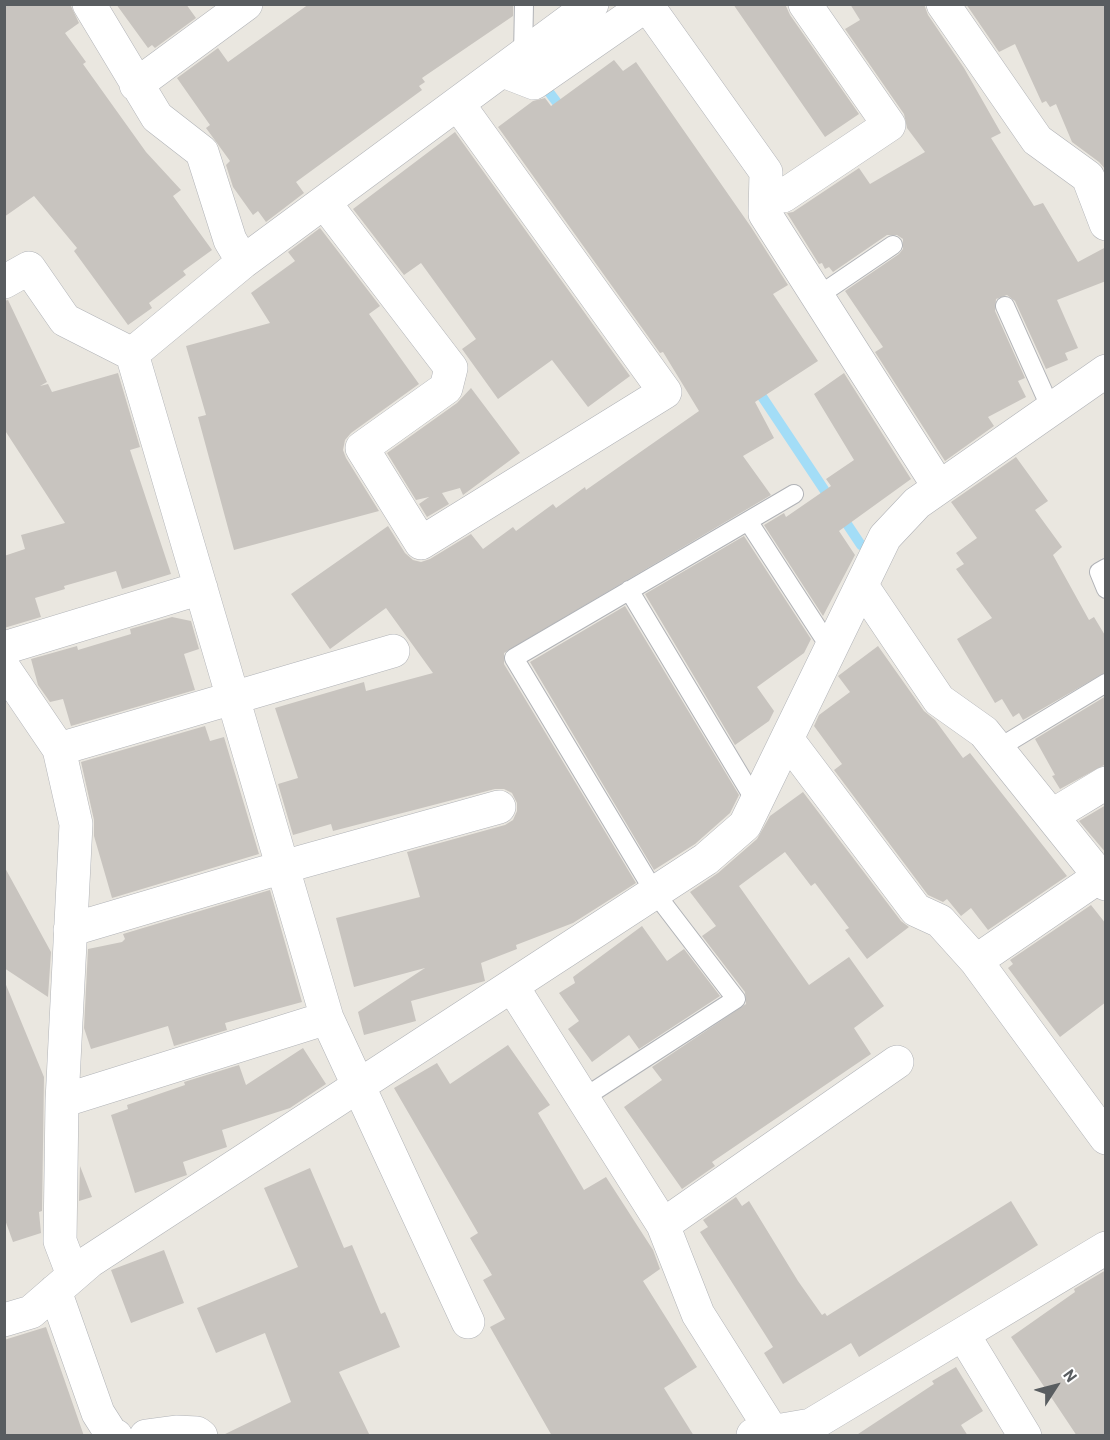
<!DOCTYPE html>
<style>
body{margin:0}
#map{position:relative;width:1110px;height:1440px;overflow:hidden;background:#eae7e0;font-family:Barlow,sans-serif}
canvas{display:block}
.frame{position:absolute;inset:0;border:6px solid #595d60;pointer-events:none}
.north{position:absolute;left:1026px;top:1356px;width:60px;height:60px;-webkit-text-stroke:4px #fff;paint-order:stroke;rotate:54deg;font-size:16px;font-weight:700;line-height:24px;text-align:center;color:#595d60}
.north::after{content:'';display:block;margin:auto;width:21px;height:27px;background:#595d60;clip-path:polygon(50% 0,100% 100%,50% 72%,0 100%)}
</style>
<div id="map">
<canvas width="1110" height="1440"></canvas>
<div class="frame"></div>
<div class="north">N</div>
</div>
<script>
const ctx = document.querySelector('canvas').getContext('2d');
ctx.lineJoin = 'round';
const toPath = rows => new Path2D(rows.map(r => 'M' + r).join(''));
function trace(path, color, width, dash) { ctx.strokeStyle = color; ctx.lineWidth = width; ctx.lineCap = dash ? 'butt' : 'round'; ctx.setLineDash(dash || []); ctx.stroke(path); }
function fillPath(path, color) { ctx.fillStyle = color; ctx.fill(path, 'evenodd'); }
trace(toPath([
 [549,92,564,112],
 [755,386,861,545]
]), '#a3ddf7', 10);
fillPath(toPath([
 [4,4,70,4,79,23,65,33,86,62,83,64,146,152,181,190,173,196,212,250,183,271,186,275,149,303,152,308,128,325,74,251,77,248,34,196,4,217],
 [116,4,186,4,196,18,155,48,152,45,148,48],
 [309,4,513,4,513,16,422,78,425,82,419,86,422,90,296,182,304,193,266,222,258,211,253,215,233,187,226,165,230,161,206,128,210,125,177,78,218,48,228,62],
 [733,4,785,4,790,15,859,114,825,137],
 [850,4,924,4,928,15,964,68,1001,133,991,138,1034,206,1043,203,1078,262,1106,247,1106,281,1057,300,1078,348,1065,353,1068,360,1046,369,1015,301,1007,295,996,299,995,311,1025,378,1018,381,1026,397,988,417,994,426,945,461,875,352,883,347,845,291,899,254,903,249,903,239,897,235,887,235,833,272,829,267,825,269,822,263,819,264,787,213,793,212,859,168,870,184,925,152,907,128,904,114,845,29,860,20],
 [966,4,1106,4,1106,170,1099,162,1072,142,1056,104,1050,107,1046,101,1042,103,1015,44,999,52],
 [614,60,623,71,636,62,751,227,788,285,773,294,818,361,755,402,774,438,743,456,771,495,504,653,504,664,636,883,573,923,516,945,517,949,481,963,485,981,411,1001,416,1021,364,1035,358,1012,425,968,354,987,336,918,420,897,407,852,505,825,513,820,517,811,517,803,512,793,504,789,495,789,333,831,331,824,293,835,278,784,298,778,275,708,364,682,366,691,433,673,386,608,330,649,291,594,388,526,405,553,413,560,421,562,430,559,471,534,483,549,513,527,516,531,553,504,556,508,585,487,586,490,699,411,663,352,660,353,498,127,533,101,545,98,551,106],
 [455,132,630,376,588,407,552,360,498,399,462,349,476,339,421,263,404,275,353,209],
 [320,228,380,306,369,314,419,384,351,433,345,440,343,450,346,458,379,511,234,550,198,417,206,415,186,346,270,323,251,293,295,261,288,252],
 [8,300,47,382,40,386,48,384,52,392,118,373,140,447,130,450,171,574,122,589,116,571,64,586,65,589,35,598,41,617,4,628,4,556,25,549,21,535,65,523,4,429,4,301],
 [844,373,911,479,839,531,855,555,823,616,764,525,784,513,786,517,831,486,826,479,854,460,814,394],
 [471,388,520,453,463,495,460,488,442,493,449,504,427,517,419,504,429,497,416,500,387,453,457,403],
 [1016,457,1048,501,1035,510,1062,547,1053,555,1089,620,1094,617,1106,637,1106,672,1023,720,1019,713,1013,717,1002,699,995,703,957,639,992,618,956,569,964,564,956,553,977,538,951,502],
 [744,536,811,639,804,653,757,687,774,711,769,721,735,745,645,594],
 [625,606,739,795,730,813,695,844,654,870,530,662],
 [172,617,191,621,199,649,184,654,195,690,71,726,63,699,50,702,38,685,31,659,77,646,78,650,131,634,130,629],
 [878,646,924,711,935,720,963,758,970,753,1067,876,988,930,971,908,961,916,947,899,943,902,928,895,834,770,842,764,814,726,819,715,850,692,838,676],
 [1106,696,1106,764,1060,789,1052,776,1055,775,1035,739],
 [205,726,210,741,224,737,259,854,112,898,94,836,94,820,81,762],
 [803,792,901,921,909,927,867,959,845,930,849,928,815,883,811,886,785,852,739,886,809,985,849,957,884,1006,854,1028,871,1054,712,1162,715,1166,682,1189,624,1107,662,1080,652,1067,746,1004,745,992,702,936,716,926,690,892,718,873,757,839,770,816],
 [1106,805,1106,853,1079,821],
 [4,866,51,952,48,997,4,968],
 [270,890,302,1002,225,1023,227,1030,174,1046,168,1026,91,1049,84,1028,88,949,122,942,125,939,123,934],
 [1091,905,1106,924,1106,1002,1060,1037,1008,968,1013,964,1010,960],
 [642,926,667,961,684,949,720,996,639,1049,629,1035,592,1062,568,1029,579,1021,559,993,575,983,573,977],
 [4,980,44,1077,42,1211,39,1212,41,1233,13,1242,4,1217],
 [508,1045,550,1105,538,1113,584,1190,606,1177,653,1250,660,1269,643,1281,697,1367,664,1388,694,1436,552,1436,490,1327,505,1319,483,1280,492,1275,470,1238,478,1233,394,1088,437,1063,450,1084],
 [303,1048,326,1084,290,1108,222,1130,227,1147,183,1162,187,1175,135,1193,111,1115,128,1109,127,1105,185,1085,184,1082,239,1065,246,1085],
 [80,1166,92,1197,79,1201],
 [310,1168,344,1248,352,1245,381,1314,385,1312,400,1347,339,1372,370,1436,221,1436,291,1402,265,1333,216,1353,197,1308,298,1267,264,1188],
 [736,1197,742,1206,749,1201,798,1281,822,1315,825,1313,827,1316,1011,1201,1038,1245,859,1357,851,1343,783,1384,764,1353,773,1347,700,1232,708,1227,703,1220],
 [164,1250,184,1303,131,1323,111,1270],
 [1106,1270,1106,1436,1077,1436,1011,1337,1075,1292,1074,1289],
 [46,1327,84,1436,4,1436,4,1340],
 [956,1367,983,1411,961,1425,968,1436,855,1436,934,1384,932,1381]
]), '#c8c4bf');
const lane = toPath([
 [523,55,524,4],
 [818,296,893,245],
 [1005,306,1051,409],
 [748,521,831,649],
 [1106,568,1099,572,1106,589],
 [629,590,756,802],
 [997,749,1106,683],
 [585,1097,736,999,655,893,514,658,794,494]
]);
const street = toPath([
 [89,4,157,117,202,152,230,240,243,262],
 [943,4,1037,140,1088,177,1106,224],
 [647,5,766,172,765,214,939,487],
 [503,71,534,83,648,4],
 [136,85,246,4],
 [766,193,783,196,889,125,805,4],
 [324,202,451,368,446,388,362,448,421,543,665,392,458,104],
 [4,282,29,268,65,320,132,354,327,1018,468,1322],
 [132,354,243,262,592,4],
 [862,586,939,700,984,732,1106,884],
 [4,648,201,588],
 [4,668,59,749,76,824,62,1101,60,1241,73,1275],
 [787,739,916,910,940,921,976,961,1106,1138],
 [59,749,393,651],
 [1053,815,1106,783],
 [70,930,283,867,499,807],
 [976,961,1100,876],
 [512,986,663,1225,698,1314,775,1436],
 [62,1101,327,1018],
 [663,1225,897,1062],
 [55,1291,98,1413,112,1435,116,1436],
 [4,1320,31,1312,90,1261,706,859,745,825,885,537,917,503,1106,371],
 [963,1334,1025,1436],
 [753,1435,811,1425,1106,1248],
 [146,1436,176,1432,197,1433,201,1436]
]);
trace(lane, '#b1b3b7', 20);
trace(street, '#b1b3b7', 34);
trace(lane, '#fff', 18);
trace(street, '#fff', 33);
</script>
